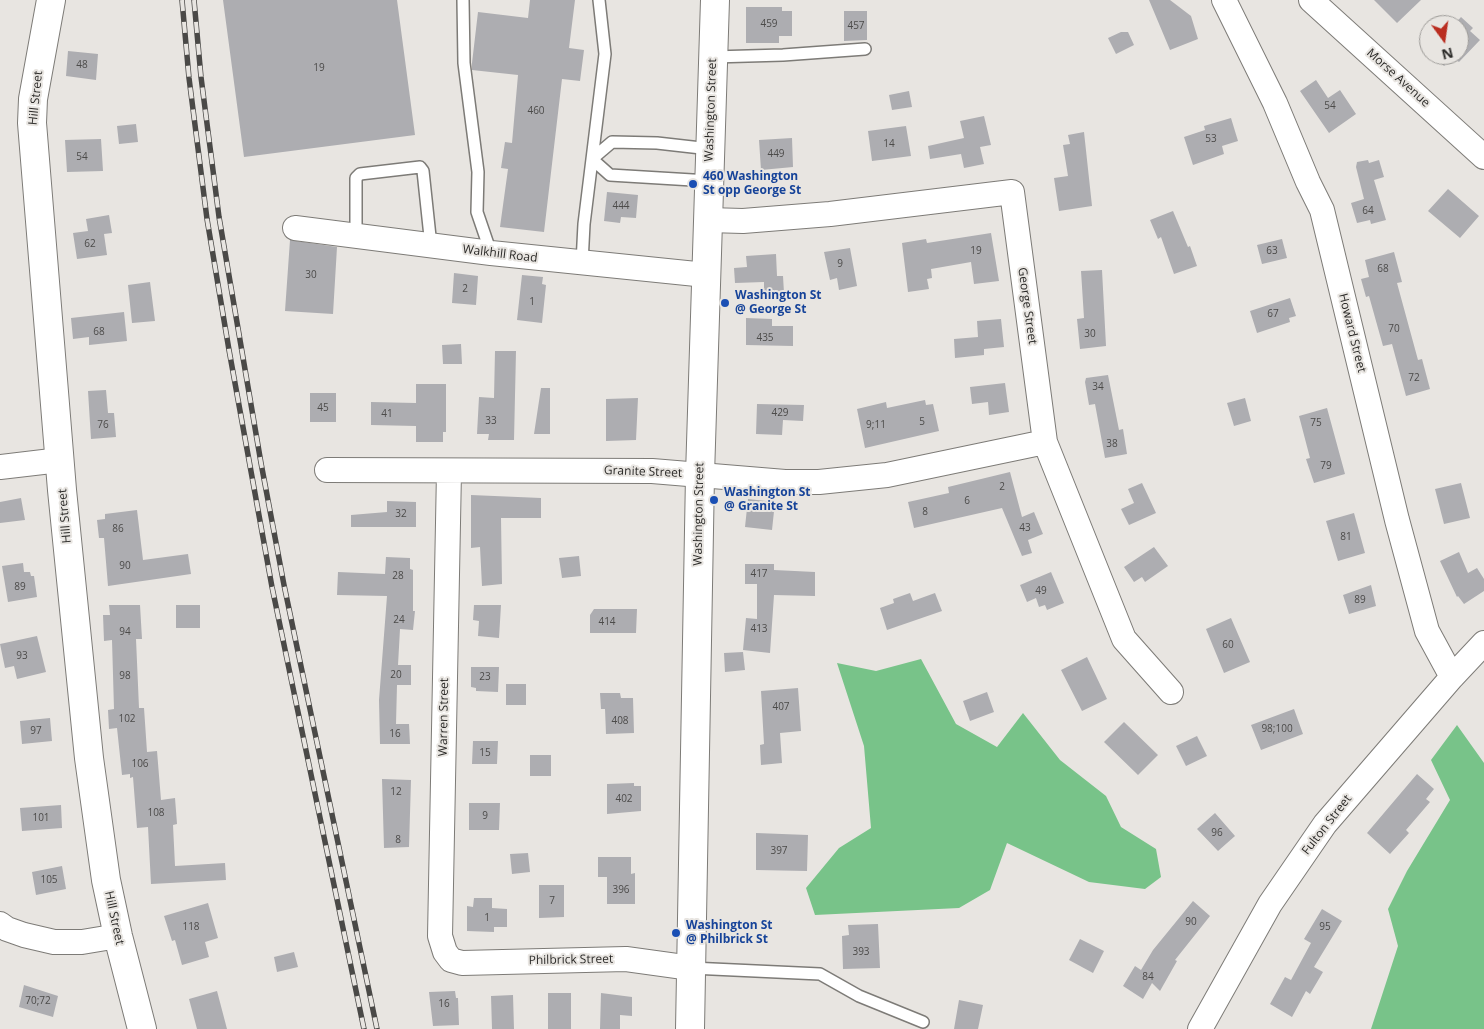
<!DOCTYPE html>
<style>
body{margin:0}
#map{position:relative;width:1484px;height:1029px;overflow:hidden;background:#e8e5e1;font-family:"Open Sans",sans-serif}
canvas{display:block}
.north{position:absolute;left:1419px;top:15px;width:50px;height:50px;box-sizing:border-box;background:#e8e5e1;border:1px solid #9c9a97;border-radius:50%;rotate:166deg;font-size:14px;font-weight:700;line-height:20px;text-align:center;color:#2b2a28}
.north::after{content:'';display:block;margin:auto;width:18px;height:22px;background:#ba2d20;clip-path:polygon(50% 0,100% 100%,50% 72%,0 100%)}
</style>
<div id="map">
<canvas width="1484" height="1029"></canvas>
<div class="north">N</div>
</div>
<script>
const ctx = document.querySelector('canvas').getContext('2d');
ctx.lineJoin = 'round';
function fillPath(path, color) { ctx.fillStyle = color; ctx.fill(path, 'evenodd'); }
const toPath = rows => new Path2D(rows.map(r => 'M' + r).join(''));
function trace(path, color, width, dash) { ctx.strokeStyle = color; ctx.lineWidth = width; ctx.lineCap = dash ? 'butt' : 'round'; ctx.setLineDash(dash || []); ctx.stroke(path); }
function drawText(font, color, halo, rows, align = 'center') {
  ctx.font = font + ' "Open Sans",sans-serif'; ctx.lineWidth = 4; ctx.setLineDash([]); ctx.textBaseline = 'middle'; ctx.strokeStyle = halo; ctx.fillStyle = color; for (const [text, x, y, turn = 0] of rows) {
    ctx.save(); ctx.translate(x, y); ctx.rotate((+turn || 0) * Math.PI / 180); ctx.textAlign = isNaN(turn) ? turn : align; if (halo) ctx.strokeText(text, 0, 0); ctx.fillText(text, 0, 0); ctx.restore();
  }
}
fillPath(toPath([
 [921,659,956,724,997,747,1023,713,1060,760,1106,796,1121,827,1156,849,1161,877,1145,889,1089,882,1007,843,990,890,959,908,815,915,806,888,839,848,871,828,864,746,837,663,876,671],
 [1457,725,1484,763,1484,1029,1371,1029,1398,946,1388,909,1407,871,1450,800,1431,760]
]), '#78c389');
fillPath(toPath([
 [223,0,397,0,415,135,244,157],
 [530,0,575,0,569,48,584,50,580,81,562,79,544,232,500,227,508,169,501,168,505,142,512,143,518,75,472,70,472,63,478,12,528,18],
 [1149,0,1170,0,1191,16,1198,39,1170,50],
 [1374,0,1421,0,1397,23],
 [746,7,782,7,782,11,792,11,792,36,779,36,779,43,746,43],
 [844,11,867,11,867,40,844,41],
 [1461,17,1473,28,1470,31,1480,40,1459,62,1453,57,1444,66,1432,55,1459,55,1459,25,1454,25],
 [1121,32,1128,32,1134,45,1116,54,1108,38],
 [68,51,98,54,96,80,66,76],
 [1316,80,1328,98,1340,90,1356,114,1329,133,1300,91],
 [909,91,912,107,892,110,889,95],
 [984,116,991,145,980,147,984,164,964,168,961,154,930,159,928,146,964,138,960,121],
 [1231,118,1238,141,1222,146,1224,154,1193,165,1184,137,1205,130,1204,126],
 [136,124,138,142,119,144,117,126],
 [906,126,911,156,872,161,868,131],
 [1084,132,1092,206,1059,211,1054,178,1068,176,1063,145,1070,144,1068,135],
 [792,138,793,167,761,170,759,140],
 [101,139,103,171,67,172,65,140],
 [1368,160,1369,163,1379,160,1384,177,1374,180,1386,220,1371,224,1370,220,1357,223,1351,203,1364,199,1356,167,1357,162],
 [1448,189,1479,216,1460,238,1428,211],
 [607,192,638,195,636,218,621,217,620,223,604,221],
 [1173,211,1188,247,1190,246,1197,266,1174,274,1161,237,1158,239,1150,220],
 [109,215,112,233,104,234,107,255,77,259,73,233,88,231,86,219],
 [991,233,999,281,974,284,971,262,931,269,932,278,927,279,929,289,908,292,902,243,926,239,927,243],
 [1282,239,1287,258,1262,264,1257,245],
 [290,240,337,247,333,314,285,311],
 [850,248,857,286,839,290,837,278,830,280,824,252],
 [1394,252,1402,282,1397,283,1418,360,1422,359,1430,389,1406,396,1392,344,1383,346,1369,296,1366,297,1361,279,1369,277,1365,260],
 [776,254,777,276,783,276,784,293,764,294,764,282,735,283,734,268,747,267,746,256],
 [1102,270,1106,346,1080,349,1077,319,1084,318,1081,271],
 [454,273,478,276,476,305,452,303],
 [522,275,543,277,542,284,546,285,542,323,517,320],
 [150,282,155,321,132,323,128,285],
 [1290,298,1296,316,1289,318,1290,322,1257,333,1250,311],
 [124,312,127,341,89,345,89,337,73,339,71,318],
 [746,318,772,319,772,326,793,326,793,346,746,345],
 [1001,319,1004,347,984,349,984,355,955,358,954,339,978,337,977,321],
 [461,344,462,364,443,364,442,345],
 [495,351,516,351,514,440,488,440,489,434,477,434,479,397,494,398],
 [1108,375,1119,430,1123,429,1127,454,1105,458,1095,404,1089,405,1085,382,1086,378],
 [1005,383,1009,412,989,415,988,402,972,404,970,387],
 [416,384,446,384,446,432,443,432,443,442,416,442,416,426,371,425,371,402,416,403],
 [541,388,550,388,550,434,534,434],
 [106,390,108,413,114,413,116,437,91,439,88,391],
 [310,393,336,393,336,422,310,422],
 [638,398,636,440,606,441,606,399],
 [1245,398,1251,421,1234,426,1227,403],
 [925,400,926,405,933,404,939,431,865,448,857,409,886,402,887,408],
 [757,404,804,405,803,421,783,420,782,435,756,434],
 [1327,408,1345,474,1314,483,1306,459,1310,458,1299,416],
 [1010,472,1022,517,1034,512,1043,534,1028,540,1032,553,1022,556,1002,508,914,528,908,502,949,493,948,487],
 [1142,483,1156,513,1129,525,1121,509,1134,503,1128,489],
 [1461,483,1470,518,1444,524,1435,489],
 [471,495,541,498,541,518,501,518,502,584,482,586,480,547,471,548],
 [21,498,25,520,0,523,0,502],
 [748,499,775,502,772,530,745,527],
 [387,501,416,502,416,527,351,527,351,515,387,512],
 [137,510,143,560,188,554,191,574,108,586,104,538,99,538,97,520,105,519,105,514],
 [1354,513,1365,553,1338,561,1326,521],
 [1154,547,1168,566,1145,582,1142,577,1134,582,1124,567],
 [1459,552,1468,573,1477,568,1484,579,1484,591,1464,604,1458,596,1457,597,1440,561],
 [579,556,581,576,562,578,559,558],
 [386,557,410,558,410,569,413,570,413,611,415,611,413,630,400,629,398,665,411,665,411,685,397,685,396,724,409,724,410,744,380,744,379,700,387,596,337,595,338,572,385,574],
 [23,563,24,572,30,572,31,576,34,576,37,597,8,602,2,566],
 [745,564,774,564,774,570,815,572,815,596,774,595,770,653,743,650,746,618,757,619,757,584,745,584],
 [1051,572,1064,603,1047,610,1045,605,1039,607,1036,598,1027,602,1020,585],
 [1371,585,1376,606,1349,614,1343,595],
 [910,593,913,601,935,593,942,611,887,630,880,608,894,603,893,599],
 [109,605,140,605,142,639,136,639,139,708,144,708,147,752,157,751,161,800,175,798,177,824,173,825,175,866,225,863,226,880,151,884,148,827,137,828,133,777,130,778,130,774,122,775,117,728,109,729,108,710,114,709,112,640,104,641,103,615,110,615],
 [176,605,200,605,200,628,176,628],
 [474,605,501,605,499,638,478,636,479,621,473,620],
 [594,609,637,609,636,633,590,633,590,615],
 [1231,618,1250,662,1224,673,1206,629],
 [37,636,46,672,17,679,14,666,5,668,0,644],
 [743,652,745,670,725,672,724,653],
 [1087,657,1107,699,1082,711,1061,670],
 [471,667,499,667,498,692,476,691,476,688,471,687],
 [506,684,526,684,526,705,506,705],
 [798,688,801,731,780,733,782,763,761,765,760,745,764,744,761,691],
 [987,692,994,712,970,721,963,701],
 [600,693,620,693,621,698,633,698,634,733,606,734,605,709,601,709],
 [1294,709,1303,734,1261,750,1251,725],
 [50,718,52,741,22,744,20,721],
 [1124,722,1158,755,1138,775,1104,742],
 [1197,736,1207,756,1186,766,1176,746],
 [473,741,498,741,497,764,472,764],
 [530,755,551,755,551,776,530,776],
 [1417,774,1434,789,1426,799,1430,802,1406,830,1409,833,1390,854,1367,833],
 [382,779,411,780,409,847,384,848],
 [634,783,634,786,641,786,641,811,607,814,607,784],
 [469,803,500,803,499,830,469,830],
 [61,805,62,828,22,831,20,808],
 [1215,813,1235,836,1218,851,1197,829],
 [756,833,808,835,807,871,756,870],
 [528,853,530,872,512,874,510,854],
 [598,857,631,857,631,874,635,873,635,904,607,904,607,877,598,877],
 [62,866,66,889,36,895,32,872],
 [539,885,564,885,564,917,539,918],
 [474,898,492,898,492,908,507,909,507,927,494,927,494,932,467,931,467,906,473,907],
 [1193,901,1210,916,1175,960,1177,961,1160,991,1152,983,1143,999,1123,986,1135,966,1141,970,1153,950],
 [208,903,218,938,205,942,209,957,182,965,175,940,172,941,164,916],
 [1322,909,1342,921,1314,967,1323,972,1310,994,1306,991,1292,1017,1270,1004,1285,977,1291,980,1311,943,1304,939],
 [878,924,880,968,843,969,842,936,849,935,848,925],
 [1080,939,1104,951,1093,973,1069,960],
 [294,952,298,967,277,972,274,957],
 [24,985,58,996,53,1017,19,1007],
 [217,991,227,1029,197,1029,189,999],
 [455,991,456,998,458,998,459,1025,433,1026,429,992],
 [548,993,571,993,571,1029,548,1029],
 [601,993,632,997,632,1016,620,1015,620,1029,600,1029],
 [513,995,514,1029,492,1029,491,996],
 [959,1000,983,1005,978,1029,954,1029]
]), '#adadb1');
const lane = toPath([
 [463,0,464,63,478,172,477,212,491,253],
 [713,57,783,55,865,49],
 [709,181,610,175,592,159,612,142,657,143,710,149],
 [356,236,356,178,360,174,420,167,423,171,431,246],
 [582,263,584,224,605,54,599,0],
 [691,968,820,974,859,996,923,1022]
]);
const street = toPath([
 [1224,0,1275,103,1308,182,1322,210,1397,520,1427,631,1452,677],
 [1311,0,1484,157],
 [708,220,743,221,830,214,1012,192,1045,442,1124,639,1171,692],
 [295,228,491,253,706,275],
 [0,467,60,460],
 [327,470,652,471,785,482,819,482,887,475,1045,442],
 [449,471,440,936,445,952,451,960,462,963,626,959,691,968],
 [0,924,7,929,24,935,54,942,82,942,118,936],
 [1200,1029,1270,904,1325,824,1452,677,1484,643]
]);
const secondary = toPath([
 [51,0,33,99,32,123,62,490,89,758,106,880,118,936,142,1029],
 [690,1029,700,475,715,0]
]);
trace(lane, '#7d7b77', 14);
trace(street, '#7d7b77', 26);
trace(secondary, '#7d7b77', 30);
trace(lane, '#fff', 11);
trace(street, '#fff', 24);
trace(secondary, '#fff', 28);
const rail = toPath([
 [182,0,189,78,207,219,229,350,272,587,364,1029],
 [194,0,201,77,219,217,261,463,284,585,377,1029]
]);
trace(rail, '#4a4947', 5.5);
trace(rail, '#e8e5e1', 4, [11]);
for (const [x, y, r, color] of [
 [693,184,5,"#1a4fb4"],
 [725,303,5,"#1a4fb4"],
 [714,500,5,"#1a4fb4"],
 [676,933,5,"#1a4fb4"]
]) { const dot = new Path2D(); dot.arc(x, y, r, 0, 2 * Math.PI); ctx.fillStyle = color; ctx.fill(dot); trace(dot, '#e8e5e1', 2); }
drawText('10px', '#4c4b4a', null, [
 ["459",769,24],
 ["457",856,26],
 ["48",82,65],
 ["19",319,68],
 ["54",1330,106],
 ["460",536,111],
 ["53",1211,139],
 ["14",889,144],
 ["449",776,154],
 ["54",82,157],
 ["444",621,206],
 ["64",1368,211],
 ["62",90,244],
 ["19",976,251],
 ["63",1272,251],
 ["9",840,264],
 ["68",1383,269],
 ["30",311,275],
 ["2",465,289],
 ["1",532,302],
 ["67",1273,314],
 ["70",1394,329],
 ["68",99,332],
 ["30",1090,334],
 ["435",765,338],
 ["72",1414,378],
 ["34",1098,387],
 ["45",323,408],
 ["429",780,413],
 ["41",387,414],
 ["33",491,421],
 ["5",922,422],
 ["75",1316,423],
 ["76",103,425],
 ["9;11",876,425],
 ["38",1112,444],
 ["79",1326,466],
 ["2",1002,487],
 ["6",967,501],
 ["8",925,512],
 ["32",401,514],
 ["43",1025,528],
 ["86",118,529],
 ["81",1346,537],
 ["90",125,566],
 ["417",759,574],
 ["28",398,576],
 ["89",20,587],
 ["49",1041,591],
 ["89",1360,600],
 ["24",399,620],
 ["414",607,622],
 ["413",759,629],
 ["94",125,632],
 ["60",1228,645],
 ["93",22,656],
 ["20",396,675],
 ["98",125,676],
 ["23",485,677],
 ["407",781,707],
 ["102",127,719],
 ["408",620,721],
 ["98;100",1277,729],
 ["97",36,731],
 ["16",395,734],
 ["15",485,753],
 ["106",140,764],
 ["12",396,792],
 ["402",624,799],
 ["108",156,813],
 ["9",485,816],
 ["101",41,818],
 ["96",1217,833],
 ["8",398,840],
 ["397",779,851],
 ["105",49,880],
 ["396",621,890],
 ["7",552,901],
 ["1",487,918],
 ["90",1191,922],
 ["118",191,927],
 ["95",1325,927],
 ["393",861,952],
 ["84",1148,977],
 ["70;72",38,1001],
 ["16",444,1004]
]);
drawText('12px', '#2b2a28', '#e8e5e1', [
 ["Morse Avenue",1398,78,42],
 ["Hill Street",36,98,-84],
 ["Washington Street",711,110,-88],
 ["Walkhill Road",500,254,7],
 ["George Street",1027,306,82],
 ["Howard Street",1352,333,76],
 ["Granite Street",643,472,2],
 ["Washington Street",699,514,-89],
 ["Hill Street",65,516,-95],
 ["Warren Street",444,717,-89],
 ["Fulton Street",1327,825,-52],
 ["Hill Street",114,918,78],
 ["Philbrick Street",571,960,-1]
]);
drawText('bold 12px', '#164399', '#e8e5e1', [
 ["460 Washington",703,177],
 ["St opp George St",703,191],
 ["Washington St",735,296],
 ["@ George St",735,310],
 ["Washington St",724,493],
 ["@ Granite St",724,507],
 ["Washington St",686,926],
 ["@ Philbrick St",686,940]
], 'left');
</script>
